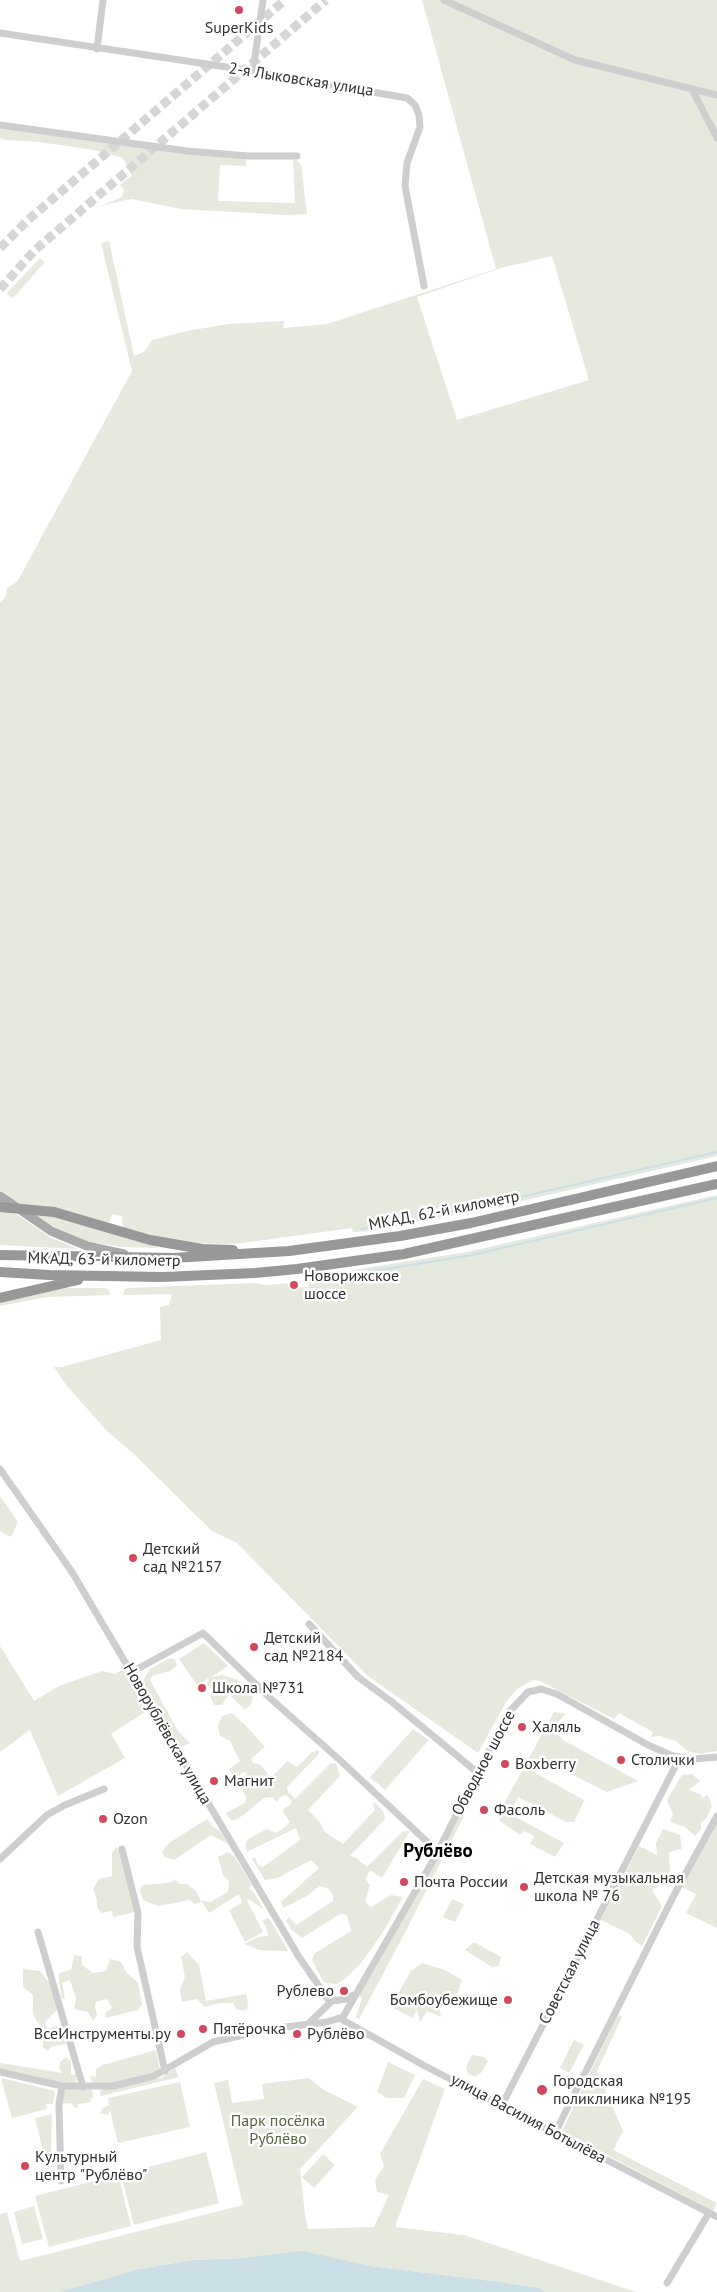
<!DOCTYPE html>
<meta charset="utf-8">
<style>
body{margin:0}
canvas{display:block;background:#fff}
</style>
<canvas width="717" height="2292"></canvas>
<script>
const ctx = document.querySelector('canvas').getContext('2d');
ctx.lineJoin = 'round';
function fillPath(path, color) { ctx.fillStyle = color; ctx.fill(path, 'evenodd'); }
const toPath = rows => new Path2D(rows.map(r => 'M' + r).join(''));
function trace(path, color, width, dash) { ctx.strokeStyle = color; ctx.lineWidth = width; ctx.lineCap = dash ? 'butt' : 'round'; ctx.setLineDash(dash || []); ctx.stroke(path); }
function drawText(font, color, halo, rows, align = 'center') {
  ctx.font = font + ' "PT Sans",sans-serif'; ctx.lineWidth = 5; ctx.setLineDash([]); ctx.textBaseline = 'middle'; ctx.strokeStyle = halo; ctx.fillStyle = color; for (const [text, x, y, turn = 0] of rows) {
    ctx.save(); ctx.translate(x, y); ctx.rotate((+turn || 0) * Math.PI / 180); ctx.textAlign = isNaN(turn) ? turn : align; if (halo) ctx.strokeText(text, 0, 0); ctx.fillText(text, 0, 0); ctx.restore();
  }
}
fillPath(toPath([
 [422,0,717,0,717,1156,500,1206,372,1231,353,1232,352,1228,235,1244,193,1243,159,1238,123,1228,122,1216,112,1214,109,1222,106,1223,126,1238,159,1248,122,1247,85,1241,40,1220,0,1190,0,603,6,596,7,588,17,582,132,371,101,243,109,241,134,356,144,352,152,340,186,331,229,324,284,321,283,328,327,324,496,269],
 [552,256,589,380,457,420,417,297,501,268],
 [0,127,246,158,246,166,220,165,218,201,295,203,293,159,297,160,301,165,307,214,286,215,181,209,131,199,101,206,122,197,124,190,120,185,132,176,123,158,94,150,39,142,5,140,0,138],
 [40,258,45,262,13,298,10,297,7,293],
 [717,1195,717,1751,700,1754,687,1751,676,1741,659,1736,651,1737,653,1732,619,1713,614,1719,540,1681,533,1680,518,1688,506,1702,478,1753,368,1676,237,1543,212,1531,136,1456,107,1431,67,1386,54,1367,62,1367,161,1340,160,1307,169,1305,172,1294,123,1295,125,1289,128,1288,255,1283,265,1285,293,1283,293,1288,309,1287,309,1277,467,1252],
 [0,1203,50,1237,78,1249,0,1245],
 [72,1288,105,1288,109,1290,110,1295,47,1297,0,1306,0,1302,52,1289],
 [0,1496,18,1522,11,1537,0,1531],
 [204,1643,228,1666,211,1677,223,1675,238,1680,242,1685,238,1692,245,1692,253,1697,251,1704,245,1710,229,1694,222,1705,214,1705,210,1696,213,1690,207,1685,209,1678,197,1685,179,1659],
 [0,1646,34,1701,59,1686,102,1671,115,1674,123,1669,148,1710,111,1734,125,1758,58,1796,30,1730,0,1752],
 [170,1658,175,1659,177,1665,170,1671,152,1676,150,1680,178,1731,190,1743,181,1747,176,1741,145,1685,144,1679,150,1669],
 [554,1712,565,1714,558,1722,555,1732,563,1740,638,1781,607,1792,539,1758,535,1773,584,1800,579,1812,574,1822,566,1822,518,1797,510,1814,564,1843,555,1857,530,1844,534,1837,531,1834,524,1831,520,1835,500,1821,499,1813],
 [232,1713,250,1730,265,1747,251,1759,253,1763,261,1765,271,1778,287,1761,297,1767,312,1752,319,1750,319,1754,287,1787,288,1794,289,1792,295,1799,331,1763,336,1764,340,1776,308,1810,319,1821,325,1832,343,1844,375,1810,373,1805,375,1802,384,1813,385,1819,350,1856,356,1858,367,1867,403,1831,410,1831,382,1878,370,1870,365,1879,370,1885,365,1902,371,1907,391,1895,403,1897,381,1935,361,1963,346,1978,337,1984,324,1983,312,1960,315,1953,351,1931,347,1915,340,1914,302,1938,292,1930,286,1921,289,1917,296,1925,333,1901,333,1895,329,1889,319,1886,307,1896,283,1908,281,1902,319,1868,311,1860,278,1878,265,1880,252,1859,255,1857,258,1865,263,1867,300,1840,296,1828,247,1852,245,1845,248,1839,267,1829,276,1833,285,1827,290,1822,283,1812,284,1808,290,1805,292,1801,286,1795,280,1797,277,1802,272,1797,264,1798,238,1819,231,1821,226,1813,245,1803,246,1797,241,1788,242,1783,246,1779,246,1772,241,1773,239,1778,234,1776,229,1769,240,1761,230,1741,220,1736,218,1726,222,1716],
 [413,1729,429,1740,385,1790,370,1777],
 [490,1764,407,1929,359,2019,356,2017,362,1998,359,1994,476,1783],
 [692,1774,700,1781,689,1790,700,1794,702,1798,708,1795,712,1806,706,1819,701,1822,701,1829,695,1836,685,1827,670,1822,673,1814,667,1800,682,1775],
 [207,1819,213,1827,219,1830,228,1844,211,1835,174,1860,165,1857,162,1852,169,1843],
 [717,1822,717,1928,686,1913,696,1894,682,1887],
 [663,1829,680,1835,682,1849,669,1852,670,1870,665,1882,652,1890,662,1906,642,1946,635,1941,630,1934,601,1920,639,1846,657,1855,656,1843],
 [117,1847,122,1859,135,1912,113,1917,112,1911,101,1913,97,1907,97,1899,93,1889,99,1879,112,1876,112,1853],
 [228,1852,234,1856,252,1885,249,1888,254,1893,264,1910,249,1899,247,1900,263,1932,245,1942,229,1910,242,1903,239,1894,209,1913,201,1900,210,1902,228,1892,229,1882,223,1875,218,1857],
 [176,1880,180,1884,187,1884,197,1892,201,1902,195,1904,189,1900,158,1906,143,1900,140,1890,143,1885,168,1883],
 [452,1899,464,1904,455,1922,443,1917],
 [268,1918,272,1923,288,1951,259,1950,244,1944,258,1937,268,1936,266,1926,262,1921],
 [474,1942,501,1957,499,1966,492,1967,465,1950],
 [187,1952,199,1965,206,2001,246,1994,248,2002,247,2010,237,2010,233,2003,220,2003,205,2007,197,1999,182,2002,180,1989,185,1977,181,1957],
 [74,1955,82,1956,82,1965,93,1973,106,1971,110,1959,121,1962,126,1972,138,1983,142,2005,138,2010,106,2018,105,2013,112,2008,107,1999,96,2002,95,2006,97,2015,93,2021,88,2012,74,2009,76,1999,70,1980,62,1983,65,1999,62,1999,59,1982,59,1973,71,1970],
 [422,1963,445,1970,462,1980,455,2000,439,2006,441,2017,427,2011,420,2022,417,2009,413,2018,393,2008,397,2000,417,2009,417,2007,400,1998,399,1992,411,1971],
 [23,1969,40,1971,51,1985,57,2010,45,2022,47,2029,60,2025,66,2044,51,2047,48,2051,43,2048,44,2027,37,2022,33,2013,33,1995,23,1987],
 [618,2015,622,2017,597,2071,623,2131,613,2150,717,2203,713,2211,562,2131],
 [574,2040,584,2045,569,2073,560,2068],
 [156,2050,160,2070,154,2074,114,2083,93,2084,91,2080,90,2076,96,2077,96,2069,103,2065],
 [472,2055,484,2057,488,2061,482,2072,475,2077,468,2074,466,2067],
 [66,2057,71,2062,71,2074,76,2075,76,2084,67,2084,0,2069,0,2063,63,2073,59,2068,60,2062],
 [388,2062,415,2075,404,2098,386,2098,377,2092],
 [175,2068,179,2077,101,2096,100,2095,101,2089,161,2078],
 [1,2078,55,2091,53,2104,46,2104,47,2109,12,2118],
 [309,2078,324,2090,358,2107,300,2169,305,2215,308,2229,374,2227,389,2195,377,2192,375,2180,384,2166,380,2154,423,2079,445,2089,395,2227,464,2235,636,2292,545,2292,539,2288,500,2282,370,2266,243,2258,193,2260,139,2269,59,2292,0,2292,0,2214,7,2212,20,2261,243,2205,214,2083,228,2080,232,2103,264,2099,262,2084],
 [180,2082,190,2127,118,2143,110,2110,108,2115,100,2113,103,2108,109,2105,108,2098],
 [63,2088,92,2090,93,2098,90,2099,91,2102,78,2104,78,2108,75,2108,71,2103,61,2104],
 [52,2114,51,2154,44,2155,35,2118],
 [206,2152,219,2203,134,2225,121,2174],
 [323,2154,335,2165,314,2188,302,2177],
 [118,2175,131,2226,49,2247,35,2196],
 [34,2206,43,2239,22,2244,14,2212]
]), '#e5e9de');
fillPath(toPath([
 [303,2251,370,2266,500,2282,539,2288,545,2292,59,2292,139,2269,193,2260,243,2258]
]), '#ccdfe7');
trace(toPath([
 [361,1229,499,1202,717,1152],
 [324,1279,472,1255,717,1198]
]), '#ccdfe7', 2);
trace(toPath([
 [0,248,28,220,285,0],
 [0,289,35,250,326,0]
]), '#d6d6d6', 9, [9, 4.5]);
trace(toPath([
 [444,0,575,60,717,95],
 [0,33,253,71,407,98,415,105,419,115,420,127,407,163,405,186,424,286],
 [97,49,103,0],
 [253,71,263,0],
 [692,89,717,138],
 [0,125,187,151,249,156,297,156],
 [0,1469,72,1572,299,1957,330,2002],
 [309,1624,358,1677,392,1702,478,1773],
 [130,1673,203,1633,270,1698,342,1762,438,1852],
 [122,1849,138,1913,137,1947,165,2071],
 [0,1859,47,1815,65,1805,104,1789],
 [38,1932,83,2087],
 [341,2019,425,2066,717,2217],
 [310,2022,332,2001,346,1999,356,1994],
 [0,2072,62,2086,113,2086,154,2076,213,2042,269,2029,327,2022,343,2017,435,1857,508,1713,528,1692,541,1689,557,1694,648,1745,673,1756,693,1759,717,1757],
 [502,2105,680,1757],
 [555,2133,674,1895,717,1816],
 [61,2181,59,2104,62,2086],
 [667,2283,709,2213]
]), '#cecece', 7);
trace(toPath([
 [0,1196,51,1231,87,1246,124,1254]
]), '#a9a9a9', 9);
trace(toPath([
 [54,1212,150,1240,202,1249,233,1250],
 [0,1255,173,1258,289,1251,400,1236,471,1223,717,1166],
 [0,1272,49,1275,162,1277,255,1273,297,1269,404,1254,717,1184],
 [0,1298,78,1280]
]), '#989898', 10);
trace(toPath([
 [0,1207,54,1212]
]), '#989898', 10);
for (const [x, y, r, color] of [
 [239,10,5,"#d14960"],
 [294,1285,5,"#d14960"],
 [133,1558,5,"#d14960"],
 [254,1647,5,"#d14960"],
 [202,1688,5,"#d14960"],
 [522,1727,5,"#d14960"],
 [621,1760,5,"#d14960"],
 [505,1764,5,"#d14960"],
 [214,1781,5,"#d14960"],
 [484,1810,5,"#d14960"],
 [103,1819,5,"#d14960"],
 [404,1882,5,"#d14960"],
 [524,1887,5,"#d14960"],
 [344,1991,5,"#d14960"],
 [508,2000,5,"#d14960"],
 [203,2029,5,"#d14960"],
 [181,2034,5,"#d14960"],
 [297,2034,5,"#d14960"],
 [542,2090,6,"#d14960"],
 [25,2166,5,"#d14960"]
]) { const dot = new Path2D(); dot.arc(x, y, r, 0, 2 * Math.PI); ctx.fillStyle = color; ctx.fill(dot); trace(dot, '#fff', 2); }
drawText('16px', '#313131', '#fff', [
 ["SuperKids",239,28,"center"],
 ["Новорижское",304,1276],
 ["шоссе",304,1294],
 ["Детский",143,1549],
 ["сад №2157",143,1567],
 ["Детский",264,1638],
 ["сад №2184",264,1656],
 ["Школа №731",212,1688],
 ["Халяль",532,1727],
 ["Столички",631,1760],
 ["Boxberry",515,1764],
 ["Магнит",224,1781],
 ["Фасоль",494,1810],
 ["Ozon",113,1819],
 ["Детская музыкальная",534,1878],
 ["школа № 76",534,1896],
 ["Почта России",414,1882],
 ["Рублево",334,1991,"right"],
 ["Бомбоубежище",498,2000,"right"],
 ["Пятёрочка",213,2029],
 ["ВсеИнструменты.ру",171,2034,"right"],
 ["Рублёво",307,2034],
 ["Городская",553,2081],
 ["поликлиника №195",553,2099],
 ["Культурный",35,2157],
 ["центр \"Рублёво\"",35,2175]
], 'left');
drawText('16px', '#313131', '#fff', [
 ["2-я Лыковская улица",301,80,9],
 ["МКАД, 62-й километр",444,1211,-11],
 ["МКАД, 63-й километр",104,1260,1],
 ["Новорублёвская улица",167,1734,60],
 ["Обводное шоссе",484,1763,-62],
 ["Советская улица",570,1972,-63],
 ["улица Василия Ботылёва",528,2119,28]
]);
drawText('16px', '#576743', '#fff', [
 ["Парк посёлка",278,2121],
 ["Рублёво",278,2139]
]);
drawText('bold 19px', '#000', '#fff', [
 ["Рублёво",438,1852]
]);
</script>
